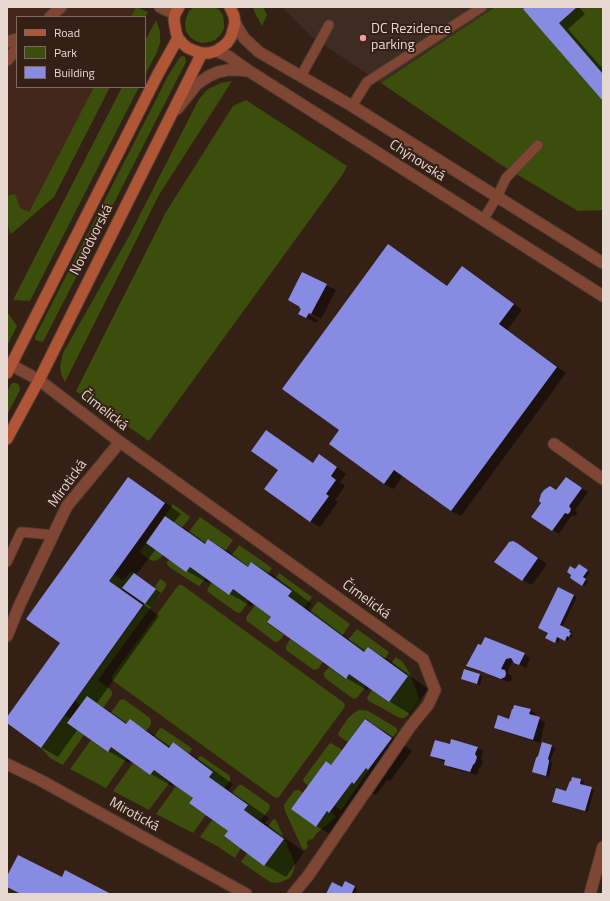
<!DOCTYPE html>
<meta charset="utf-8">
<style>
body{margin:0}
#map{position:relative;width:610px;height:901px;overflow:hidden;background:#352016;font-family:"Titillium Web",sans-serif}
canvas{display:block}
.frame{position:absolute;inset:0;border:8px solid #e6d7d0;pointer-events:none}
.legend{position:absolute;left:16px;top:16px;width:130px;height:72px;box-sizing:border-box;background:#352016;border:1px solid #7c6960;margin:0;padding:5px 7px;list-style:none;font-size:12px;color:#e6d7d0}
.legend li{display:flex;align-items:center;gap:8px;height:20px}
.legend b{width:20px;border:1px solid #7c6960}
</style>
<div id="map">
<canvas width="610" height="901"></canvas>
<div class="frame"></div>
<ul class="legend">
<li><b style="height:5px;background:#b05536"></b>Road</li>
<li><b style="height:11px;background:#3c4e0b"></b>Park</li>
<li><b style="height:11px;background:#878be2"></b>Building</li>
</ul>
</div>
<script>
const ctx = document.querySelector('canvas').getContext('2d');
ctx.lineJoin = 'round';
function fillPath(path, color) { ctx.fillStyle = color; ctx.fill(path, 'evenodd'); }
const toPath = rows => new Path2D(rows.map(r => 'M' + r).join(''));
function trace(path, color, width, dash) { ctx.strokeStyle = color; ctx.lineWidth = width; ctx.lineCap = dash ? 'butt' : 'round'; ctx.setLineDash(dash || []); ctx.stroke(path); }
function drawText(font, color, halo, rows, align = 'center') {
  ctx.font = font + ' "Titillium Web",sans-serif'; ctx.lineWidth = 4; ctx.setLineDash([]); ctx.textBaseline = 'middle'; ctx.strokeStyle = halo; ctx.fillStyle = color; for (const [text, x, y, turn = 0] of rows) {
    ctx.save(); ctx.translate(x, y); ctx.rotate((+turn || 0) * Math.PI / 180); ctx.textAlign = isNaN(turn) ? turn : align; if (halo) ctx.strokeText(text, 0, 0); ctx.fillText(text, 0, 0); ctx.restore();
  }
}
fillPath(toPath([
 [282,7,495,7,381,83,312,37]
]), '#3c2c22');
fillPath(toPath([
 [7,7,136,7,131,17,17,17,17,87,94,87,29,212,11,234,7,235]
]), '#43271a');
fillPath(toPath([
 [136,7,148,12,145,17,131,17],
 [194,7,215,7,219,10,223,15,224,22,224,29,220,35,215,40,209,42,202,43,196,41,190,37,186,31,185,24,186,18,189,11],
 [253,7,263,7,267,15,262,26,255,13],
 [495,7,603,7,603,210,578,211,503,166,381,83],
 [156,20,160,31,160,43,157,52,145,75,145,41],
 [183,56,185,57,186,62,43,342,38,341,36,340,35,337,169,74,180,57],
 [232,81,159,195,65,382,61,374,60,366,63,353,128,238,199,99,208,89,221,83],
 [94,87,110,87,54,197,11,234,7,222,7,196,15,194,20,208,29,212],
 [122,87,139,87,30,301,13,300],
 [246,100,347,166,343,174,149,441,76,391,166,212,233,106],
 [7,312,17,326,7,346],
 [13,383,16,383,19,385,20,390,7,415,7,392,11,384],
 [173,504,190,517,182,528,165,516],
 [200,517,233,540,225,551,209,539,205,544,188,533],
 [146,543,163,555,159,559,155,561,151,560,141,554,140,551],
 [239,545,272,568,268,574,252,562,248,567,231,556],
 [169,560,190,567,206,578,201,584,199,586,197,585,169,567,167,564,167,562],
 [132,572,134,573,121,590,109,581,114,574,123,581,129,573],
 [279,573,312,597,304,608,288,596,292,590,275,579],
 [160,579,165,582,166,585,165,588,98,680,111,690,112,692,112,695,103,708,87,696,80,705,75,701,157,587,154,588],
 [212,582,229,595,233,589,249,601,241,612,239,613,236,612,208,592,207,590],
 [179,585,182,585,343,702,345,705,344,708,278,798,274,797,112,680,112,676,177,587],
 [318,601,350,624,342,636,310,612],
 [255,605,271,617,267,623,284,635,279,641,277,642,275,642,247,621,246,619,247,616],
 [357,629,389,652,385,659,369,647,364,652,348,640],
 [290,639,323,662,318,669,314,670,286,650,286,646],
 [396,657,403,662,409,672,419,698,417,703,407,716,404,718,400,718,369,701,367,699,368,696,372,690,389,702,408,675,391,663],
 [329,667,345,679,349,674,366,686,357,698,354,699,352,698,325,678,324,675,324,673],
 [122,699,125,700,150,718,151,721,151,724,146,731,126,724,111,713,119,701],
 [358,710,364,710,368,711,395,727,397,729,397,732,392,738,365,718,348,742,339,736,338,733,349,717],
 [65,715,71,719,68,724,84,735,63,765,50,758,41,748],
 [162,728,190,747,192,749,189,754,173,742,169,748,154,737,159,729],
 [91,740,107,752,111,747,127,758,106,788,70,769],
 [331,743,342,750,331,765,326,761,308,786,303,781,304,778,329,744],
 [201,756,229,775,230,778,230,781,224,788,209,777,213,771,197,760,199,757],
 [133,763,150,775,154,770,170,782,149,810,113,791],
 [366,768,369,770,341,810,335,806,352,782,355,784],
 [239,785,242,785,269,804,270,807,269,810,260,821,244,810,248,805,232,793],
 [176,786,193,798,189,803,206,815,193,833,156,814],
 [296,790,299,790,303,793,291,809,316,827,327,811,329,813,331,812,336,816,334,819,317,833,312,840,309,839,306,844,308,845,306,849,304,850,302,848,285,811,284,805,286,802,294,791],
 [274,819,276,820,294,861,295,866,293,872,290,878,281,882,275,883,270,882,241,862,247,853,264,866,284,839,268,827,272,821],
 [212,820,228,831,224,837,241,848,235,858,217,846,200,837]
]), '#3c4e0b');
fillPath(toPath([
 [528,7,579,7,585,14,568,29,603,69,603,99],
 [388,245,397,250,448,287,462,267,471,272,522,310,507,330,566,373,461,516,451,511,403,475,394,489,384,484,340,430],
 [326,285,336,290,321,319,308,312,308,314,318,320,316,323,300,314],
 [267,431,276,437,314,464,329,461,346,474,340,482,345,486,335,500,338,502,320,527,311,522,266,489,279,470],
 [128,478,145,488,181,514,174,522,186,529,206,543,208,540,229,552,249,567,252,563,273,575,312,604,308,609,347,638,366,651,368,648,389,660,428,689,410,714,389,701,370,687,367,690,346,678,272,617,253,603,251,606,230,594,210,580,208,583,187,571,156,549,136,575,161,593,151,607,144,603,143,604,159,616,97,703,108,710,128,724,130,721,151,733,171,747,173,744,194,756,233,784,229,790,269,818,265,823,304,852,286,877,265,865,194,798,174,783,172,786,151,774,131,760,129,763,108,751,78,729,58,757,41,747,7,722,7,719,61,643],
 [572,482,588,492,575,510,577,513,576,515,574,516,571,516,559,534,552,530,557,491],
 [517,544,547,564,532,585,523,580],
 [579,565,590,572,585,579,588,582,585,586,571,577],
 [558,588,577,597,562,627,572,632,571,635,573,635,572,638,570,637,568,641,560,638,558,643,547,638,549,633],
 [524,654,530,658,526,668,515,662,512,662,507,673,511,675,512,678,511,681,508,682,486,673,474,669,468,666],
 [479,675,482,676,480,685,462,679],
 [530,710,536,714,535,717,545,722,540,743,501,731,495,728],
 [365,720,386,732,412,751,390,781,387,780,376,795,373,793,351,825,348,823,337,838,316,826,332,766],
 [543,743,555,748,550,761,552,762,552,764,549,777,536,773],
 [451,745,477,748,483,751,481,759,483,761,481,767,479,768,477,775,451,768,445,764,446,762,438,759,432,756],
 [573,778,581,780,584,782,583,785,594,790,588,812,556,803,567,792],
 [346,883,357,889,355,894,327,894,342,889]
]), '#0007');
fillPath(toPath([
 [526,7,576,7,576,8,559,23,603,74,603,101,523,9],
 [388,244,447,286,462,266,514,304,499,324,557,367,451,511,394,470,384,484,329,444,339,430,282,389],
 [302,272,327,284,311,314,309,313,306,318,298,314,301,309,299,308,300,307,288,300],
 [266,430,313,463,319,454,337,467,331,476,336,480,326,494,329,496,310,522,264,489,278,470,251,451],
 [128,477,165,503,109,581,143,605,41,748,7,723,7,717,60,643,26,619],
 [566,477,582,488,569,506,571,509,570,512,568,514,565,513,552,531,531,517,541,503,539,501,541,494,544,490,550,486,556,490],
 [165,516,205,544,208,539,248,567,251,562,292,591,288,596,364,652,368,647,408,676,389,702,349,674,346,679,323,662,267,622,271,617,233,589,229,595,190,567,186,572,146,543],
 [513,541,517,543,538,558,522,581,494,562,507,545,509,542],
 [579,564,588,570,583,577,586,579,582,586,570,578,571,575,567,572,570,566,575,569],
 [134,573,156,589,145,604,122,588],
 [558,587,574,595,560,625,570,630,569,632,571,633,569,637,567,636,565,641,557,637,555,643,545,638,548,633,538,628],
 [485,637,525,653,519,665,514,663,511,658,506,659,501,669,505,670,506,674,505,677,501,679,478,670,466,666,478,644,481,645],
 [464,669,480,674,477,684,461,679],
 [87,696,126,724,130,719,169,748,173,742,213,772,209,777,248,805,244,810,284,839,264,866,224,836,228,831,189,803,193,798,173,784,154,770,150,775,111,747,108,752,67,723],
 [514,705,531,709,529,714,540,717,533,740,494,728,498,715,509,719,512,709,513,709],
 [365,719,392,738,368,770,366,768,354,784,352,782,329,813,327,811,316,827,291,809,326,761,331,765],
 [451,739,478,747,475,754,477,757,475,763,473,765,470,772,444,765,445,760,430,756,435,740,450,744],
 [542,742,552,745,548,759,549,760,549,762,546,776,532,772,536,758,538,756],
 [572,777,581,779,580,784,592,787,585,811,552,802,556,788,566,791,570,781,571,781],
 [18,855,62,877,65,870,111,894,21,894,7,887,7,876],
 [345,881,355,886,352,893,354,894,326,894,332,882,342,887]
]), '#878be2');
const service = toPath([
 [301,76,329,25],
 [352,106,367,82,482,7],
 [483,220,497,197,506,178,538,145],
 [7,562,21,532,53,535]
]);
const minor = toPath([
 [160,7,175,14],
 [50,17,61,7],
 [7,42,17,39],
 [7,60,17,49],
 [11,365,39,380,120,442,423,659,435,690,428,705,410,727,308,876,293,894],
 [554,444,603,479],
 [7,636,20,604,67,506,120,442],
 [7,764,40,780,246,894]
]);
const tertiary = toPath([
 [235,23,244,38,259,52,352,106,603,263],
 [216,51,228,56,249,71,603,296],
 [177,109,197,84,209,76,218,72,228,70,239,70,248,71],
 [590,894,603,847]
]);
const secondary = toPath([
 [179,7,175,14,174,20,176,32,178,38,183,44,188,48,195,51,202,53,209,53,216,51,222,47,227,43,231,37,235,23,234,16,230,7],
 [7,373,158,74,178,38],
 [7,439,39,380,202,53]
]);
trace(service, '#513d34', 11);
trace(minor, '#513d34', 13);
trace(tertiary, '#513d34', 13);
trace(secondary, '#513d34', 13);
trace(service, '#7f4633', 9);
trace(minor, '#7f4633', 11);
trace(tertiary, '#7f4633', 11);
trace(secondary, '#b05536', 11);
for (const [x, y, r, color] of [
 [363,38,4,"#f59b9b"]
]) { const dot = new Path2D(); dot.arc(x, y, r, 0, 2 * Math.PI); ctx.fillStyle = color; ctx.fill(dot); trace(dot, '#352016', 1.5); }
drawText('14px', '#e6d7d0', '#352016', [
 ["DC Rezidence",371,30],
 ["parking",371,46]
], 'left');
drawText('14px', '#e6d7d0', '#352016', [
 ["Chýnovská",417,161,33],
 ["Novodvorská",92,240,-63],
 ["Čimelická",104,411,38],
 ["Mirotická",68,484,-54],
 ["Čimelická",366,600,36],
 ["Mirotická",134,815,29]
]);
</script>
